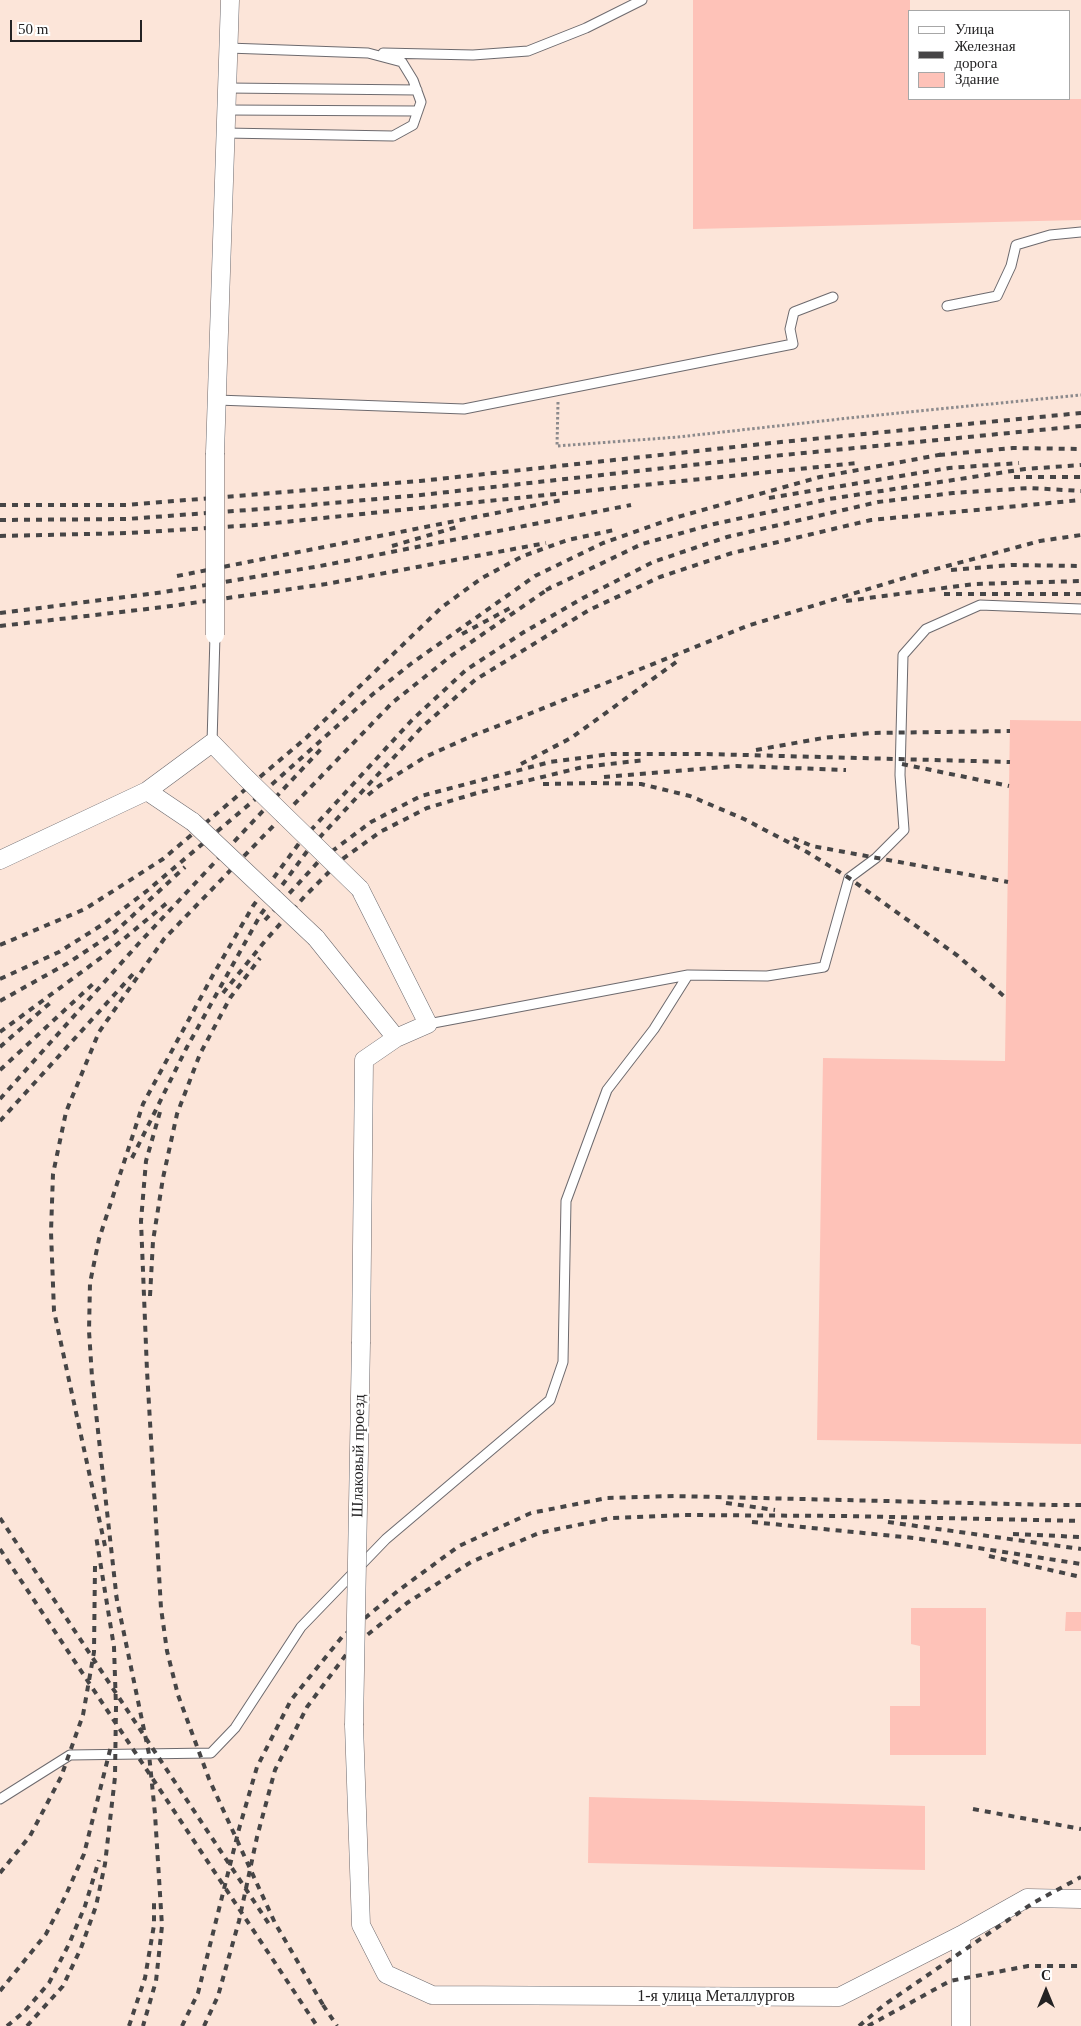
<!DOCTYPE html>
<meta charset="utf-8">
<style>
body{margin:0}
#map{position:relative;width:1081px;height:2026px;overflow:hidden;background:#f7f3f7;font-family:Georgia,serif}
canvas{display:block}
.legend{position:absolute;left:908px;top:10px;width:162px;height:90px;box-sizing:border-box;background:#fff;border:1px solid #a7a7a7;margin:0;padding:6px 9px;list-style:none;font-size:15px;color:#232223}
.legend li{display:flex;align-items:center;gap:10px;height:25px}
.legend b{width:25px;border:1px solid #a7a7a7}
.north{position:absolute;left:1021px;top:1966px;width:50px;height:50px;-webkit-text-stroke:4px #fff;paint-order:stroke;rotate:0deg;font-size:14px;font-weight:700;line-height:20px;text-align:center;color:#232223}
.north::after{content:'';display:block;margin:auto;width:18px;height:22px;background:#232223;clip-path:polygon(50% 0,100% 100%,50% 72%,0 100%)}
.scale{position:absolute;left:10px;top:20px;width:132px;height:22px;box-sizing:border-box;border:2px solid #232223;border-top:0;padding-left:6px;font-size:15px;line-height:18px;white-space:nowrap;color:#232223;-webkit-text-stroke:4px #fff;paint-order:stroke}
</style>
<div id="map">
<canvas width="1081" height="2026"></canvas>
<ul class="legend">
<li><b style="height:6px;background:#fff"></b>Улица</li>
<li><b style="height:6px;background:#464546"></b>Железная дорога</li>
<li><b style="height:14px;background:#fec2b8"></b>Здание</li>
</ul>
<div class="north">С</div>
<div class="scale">50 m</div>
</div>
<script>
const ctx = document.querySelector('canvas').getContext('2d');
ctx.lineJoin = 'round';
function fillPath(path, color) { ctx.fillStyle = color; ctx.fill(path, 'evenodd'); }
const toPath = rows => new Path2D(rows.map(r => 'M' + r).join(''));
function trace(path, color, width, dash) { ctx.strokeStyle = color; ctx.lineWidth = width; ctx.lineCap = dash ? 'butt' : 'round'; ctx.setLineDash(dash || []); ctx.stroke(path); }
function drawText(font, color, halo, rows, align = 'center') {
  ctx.font = font + ' Georgia,serif'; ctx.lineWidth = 4.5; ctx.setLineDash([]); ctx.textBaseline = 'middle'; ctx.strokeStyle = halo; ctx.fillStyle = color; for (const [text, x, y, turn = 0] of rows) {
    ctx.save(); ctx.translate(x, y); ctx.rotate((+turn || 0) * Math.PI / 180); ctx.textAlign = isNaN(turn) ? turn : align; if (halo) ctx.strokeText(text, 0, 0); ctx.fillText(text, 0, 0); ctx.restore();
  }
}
fillPath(toPath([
 [0,0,1081,0,1081,2026,0,2026],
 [910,11,1070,11,1070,99,910,99]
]), '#fce5d9');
fillPath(toPath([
 [693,0,910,0,910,99,1081,99,1081,220,693,229],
 [1010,720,1081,721,1081,1444,817,1440,823,1058,1005,1061],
 [911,1608,986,1608,986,1755,890,1755,890,1706,920,1706,920,1646,911,1644],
 [1066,1612,1081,1612,1081,1631,1065,1631],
 [589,1797,925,1806,925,1870,588,1863]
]), '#fec2b8');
const lane = toPath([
 [383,53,473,55,528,51,586,28,642,0],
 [227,88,417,90],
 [226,110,418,111],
 [225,133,393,136,413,125,421,102,413,80,402,62,368,53,228,48],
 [947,306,997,296,1011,266,1016,245,1050,235,1081,232],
 [217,400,464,409,793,344,790,329,794,312,833,297],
 [212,743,215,635],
 [688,975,767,976,824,967,849,878,876,858,904,830,900,775,903,655,926,629,980,605,1081,609],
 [0,1799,70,1755,211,1753,235,1728,301,1627,386,1539,550,1400,563,1362,566,1201,607,1090,654,1029,688,975,428,1024]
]);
const street = toPath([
 [215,453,230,0],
 [147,791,193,822],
 [0,860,147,791,212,743,245,777],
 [360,889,428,1024,396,1038,364,1060,361,1342],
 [316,938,396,1038],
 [354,1725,361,1925,386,1974,432,1995,839,1997,961,1935,1027,1898,1081,1899],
 [961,1935,961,2026]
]);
trace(lane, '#6d6a6e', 11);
trace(street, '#6d6a6e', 19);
trace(toPath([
 [558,402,557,446,678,437,858,417,1081,395]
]), '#8c8a8c', 3, [2.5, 2.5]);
trace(lane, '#fff', 9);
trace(street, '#fff', 18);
trace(toPath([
 [939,455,1013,448,1081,449],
 [1014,477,1081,477],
 [769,498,949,468,1019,463],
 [0,505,126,505,420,481,771,443,1081,413],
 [0,520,127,519,288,507,421,495,773,456,1081,426],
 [0,536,129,533,255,525,857,463],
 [392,546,457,527],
 [951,570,1011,565,1081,566],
 [177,576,562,500],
 [546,590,642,544,714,524,829,499,1025,469,1081,465],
 [944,594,1081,594],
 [846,601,974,584,1081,581],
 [0,613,164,592,320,566,631,505],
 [0,626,164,607,326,584,546,543],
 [462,634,512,607],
 [756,750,823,738,870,733,1010,731],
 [521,764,571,738,679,660],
 [902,764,1009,786],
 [604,777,737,766,846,770],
 [543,784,594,783,641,784,690,796,744,819,807,852,849,878,958,956,1006,998],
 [368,795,379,786,425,757,474,735,524,716,747,626,921,573,1040,541,1081,535],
 [793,838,812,846,1008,882],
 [265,920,319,861,371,822,421,796,550,762,611,754,706,754,1010,762],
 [0,945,85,909,163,859,306,738,442,607,482,578,523,556,568,540,614,530],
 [0,979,59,952,105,923,148,890,259,796,373,694,412,663,535,576,603,543,674,518,820,477,944,454],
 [223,993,265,941,305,896,341,860,380,832,427,808,477,793,583,767,645,760],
 [0,1001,68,963,115,932,185,867],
 [0,1032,102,957,168,902],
 [0,1047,50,1003],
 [0,1070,95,982],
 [0,1099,140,942,322,748],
 [160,1112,146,1161,141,1221,147,1371,161,1608,167,1651,178,1695,209,1779,275,1923,326,2010],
 [0,1121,134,973],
 [132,1158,187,1047,261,914,308,850,421,728,475,680,589,610,660,577,732,553,871,520,1081,500],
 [150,1296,153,1241,163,1178,177,1114,200,1054,230,998,260,958],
 [726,1503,775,1510],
 [0,1518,269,1924],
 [752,1522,914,1538,1081,1564],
 [888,1522,1081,1549],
 [1013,1534,1081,1537],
 [105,1546,54,1311,51,1232,53,1174,66,1112,99,1032,164,939,392,703,451,656,551,587],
 [0,1549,317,2026],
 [989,1556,1081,1577],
 [116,1595,149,1754,155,1814,162,1926,156,1981,143,2026],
 [117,1601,92,1377,89,1331,90,1283,99,1239,143,1104,213,975,253,906,300,842,412,720,466,670,524,632,583,598,653,562,727,537,878,502,953,493,1030,488,1081,491],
 [973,1809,1081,1829],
 [0,1873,30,1836,61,1777,83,1715,94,1652,95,1566],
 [0,1991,46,1934,65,1897,84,1854,111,1746],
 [323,2005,337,2026],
 [7,2026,24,2012,49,1983,69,1944,85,1906,99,1860],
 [27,2026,63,1986,81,1948,96,1906,105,1864,115,1777,116,1707,114,1647,96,1536],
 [129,2026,145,1978,154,1925,154,1902],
 [182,2026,198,1993,239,1829,257,1767,291,1700,342,1637,399,1590,459,1546,531,1513,607,1498,674,1496,1054,1505,1081,1505],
 [204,2026,218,1996,239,1921,257,1837,275,1770,307,1707,351,1648,407,1603,471,1562,539,1533,611,1518,685,1515,844,1516,1081,1521],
 [859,2026,884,2005,1033,1903,1081,1877],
 [868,2026,950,1981,1028,1966,1081,1966]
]), '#464546', 4, [6, 6]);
const streetBridge = toPath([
 [215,453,215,635],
 [245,777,360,889],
 [193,822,316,938],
 [354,1725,361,1342]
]);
trace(streetBridge, '#6d6a6e', 19, []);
trace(streetBridge, '#fff', 18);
drawText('16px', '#232223', '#fff', [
 ["Шлаковый проезд",359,1456,-89],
 ["1-я улица Металлургов",716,1997]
]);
</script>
